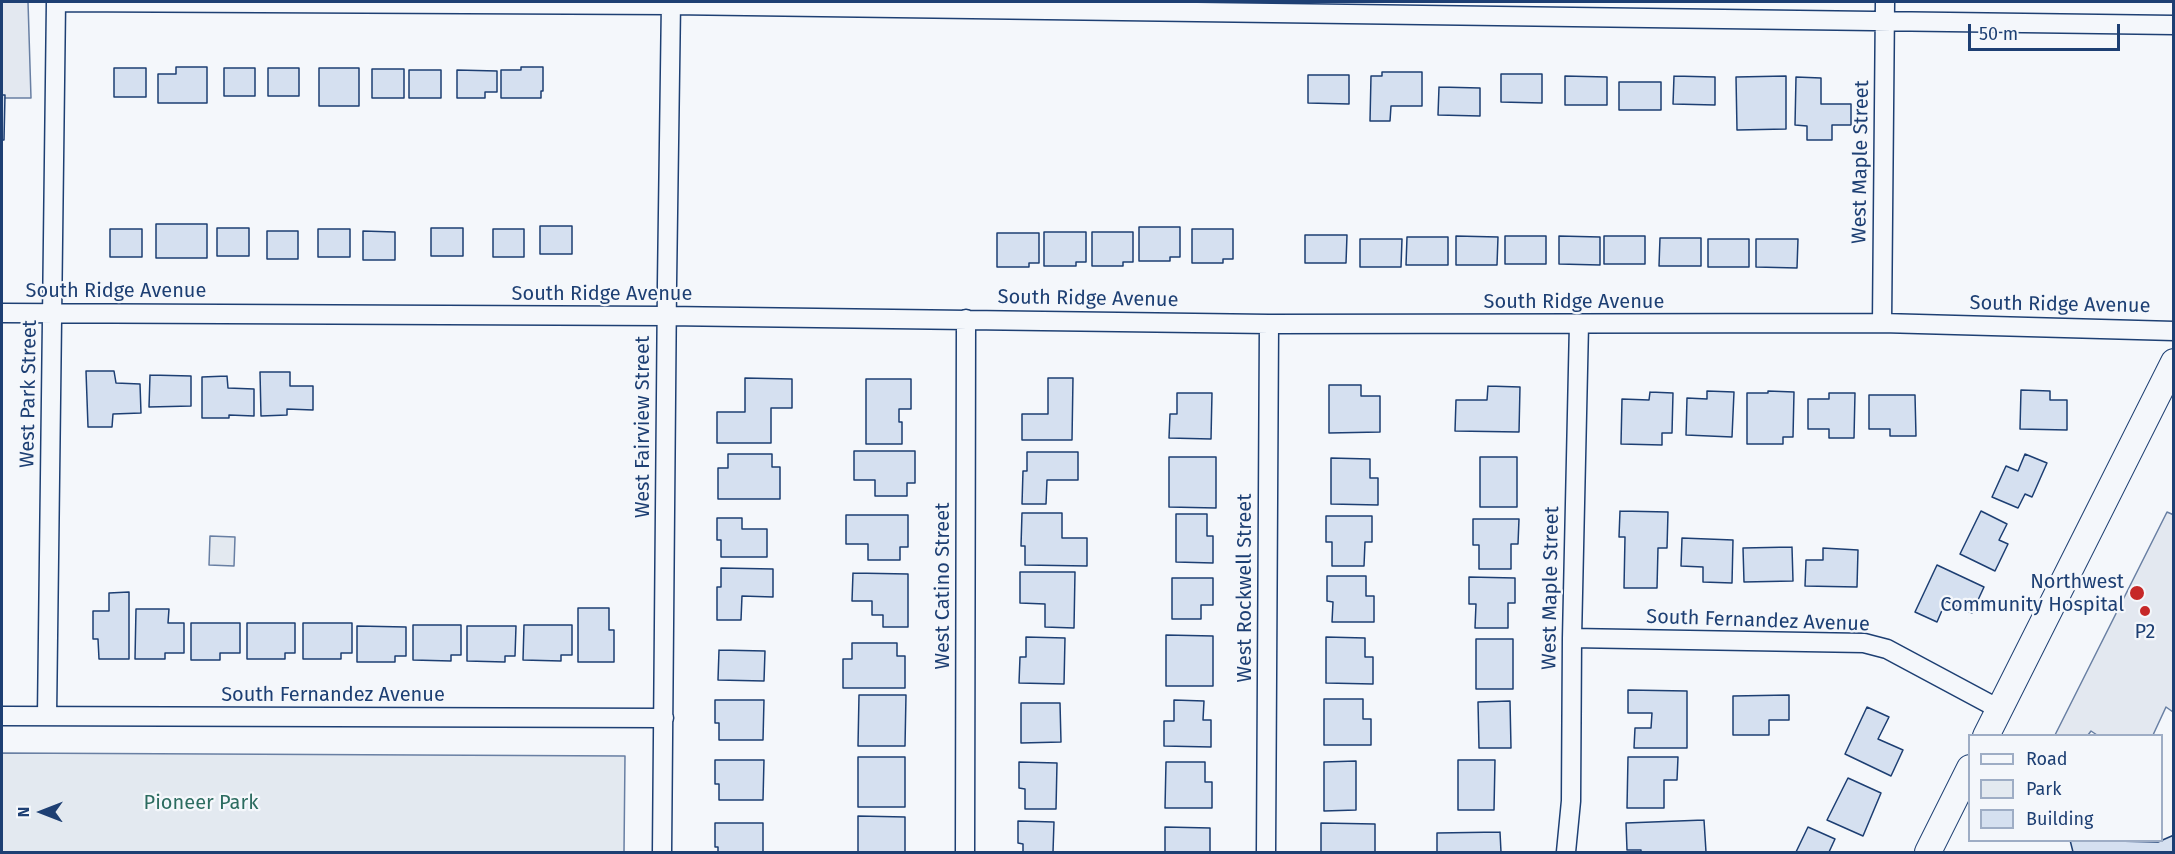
<!DOCTYPE html>
<style>
body{margin:0}
#map{position:relative;width:2175px;height:854px;overflow:hidden;background:#f4f7fb;font-family:"Fira Sans",sans-serif}
canvas{display:block}
.frame{position:absolute;inset:0;border:3px solid #1d3f73;pointer-events:none}
.legend{position:absolute;left:1968px;top:734px;width:195px;height:108px;box-sizing:border-box;background:#f4f7fb;border:2px solid #9eadc5;margin:0;padding:8px 10px;list-style:none;font-size:18px;color:#1d3f73}
.legend li{display:flex;align-items:center;gap:12px;height:30px}
.legend b{width:30px;border:2px solid #9eadc5}
.north{position:absolute;left:12px;top:782px;width:60px;height:60px;-webkit-text-stroke:4px #f4f7fb;paint-order:stroke;rotate:270deg;font-size:16px;font-weight:700;line-height:24px;text-align:center;color:#1d3f73}
.north::after{content:'';display:block;margin:auto;width:21px;height:27px;background:#1d3f73;clip-path:polygon(50% 0,100% 100%,50% 72%,0 100%)}
.scale{position:absolute;left:1968px;top:24px;width:152px;height:27px;box-sizing:border-box;border:3px solid #1d3f73;border-top:0;padding-left:8px;font-size:18px;line-height:21px;white-space:nowrap;color:#1d3f73;-webkit-text-stroke:4px #f4f7fb;paint-order:stroke}
</style>
<div id="map">
<canvas width="2175" height="854"></canvas>
<div class="frame"></div>
<ul class="legend">
<li><b style="height:8px;background:#f4f7fb"></b>Road</li>
<li><b style="height:16px;background:#e3e9f0"></b>Park</li>
<li><b style="height:16px;background:#d5e0f0"></b>Building</li>
</ul>
<div class="north">N</div>
<div class="scale">50 m</div>
</div>
<script>
const ctx = document.querySelector('canvas').getContext('2d');
ctx.lineJoin = 'round';
function fillPath(path, color) { ctx.fillStyle = color; ctx.fill(path, 'evenodd'); }
const toPath = rows => new Path2D(rows.map(r => 'M' + r).join(''));
function trace(path, color, width, dash) { ctx.strokeStyle = color; ctx.lineWidth = width; ctx.lineCap = dash ? 'butt' : 'round'; ctx.setLineDash(dash || []); ctx.stroke(path); }
function drawText(font, color, halo, rows, align = 'center') {
  ctx.font = font + ' "Fira Sans",sans-serif'; ctx.lineWidth = 4.5; ctx.setLineDash([]); ctx.textBaseline = 'middle'; ctx.strokeStyle = halo; ctx.fillStyle = color; for (const [text, x, y, turn = 0] of rows) {
    ctx.save(); ctx.translate(x, y); ctx.rotate((+turn || 0) * Math.PI / 180); ctx.textAlign = isNaN(turn) ? turn : align; if (halo) ctx.strokeText(text, 0, 0); ctx.fillText(text, 0, 0); ctx.restore();
  }
}
const green = toPath([
 [210,536,235,537,234,566,209,565,210,536],
 [2,753,625,756,624,852,2,852,2,753]
]);
fillPath(green, '#e3e9f0');
trace(green, '#687fa3', 1.5);
const parking = toPath([
 [2,2,28,2,31,98,2,98,2,2],
 [2167,512,2174,515,2173,712,2166,707,2153,735,2097,735,2091,731,2088,735,2055,735,2167,512]
]);
fillPath(parking, '#e3e8f0');
trace(parking, '#687fa3', 1.5);
const building = toPath([
 [176,67,207,67,207,103,158,103,158,74,176,74,176,67],
 [521,67,543,67,543,91,541,91,541,98,501,98,501,70,521,70,521,67],
 [114,68,146,68,146,97,114,97,114,68],
 [224,68,255,68,255,96,224,96,224,68],
 [268,68,299,68,299,96,268,96,268,68],
 [319,68,359,68,359,106,319,106,319,68],
 [372,69,404,69,404,98,372,98,372,69],
 [409,70,441,70,441,98,409,98,409,70],
 [457,70,497,71,497,92,485,92,485,98,457,98,457,70],
 [1382,72,1422,72,1422,106,1391,106,1390,121,1370,121,1371,76,1382,76,1382,72],
 [1501,74,1542,74,1542,103,1501,102,1501,74],
 [1308,75,1349,75,1349,104,1308,103,1308,75],
 [1565,76,1607,77,1607,105,1565,105,1565,76],
 [1674,76,1715,77,1715,105,1673,104,1674,76],
 [1786,76,1786,129,1737,130,1736,77,1786,76],
 [1796,77,1821,78,1821,104,1851,104,1851,125,1832,125,1832,140,1807,140,1807,126,1795,125,1796,77],
 [1619,82,1661,82,1661,110,1619,110,1619,82],
 [1439,87,1480,88,1480,116,1438,115,1439,87],
 [2,95,5,95,4,140,2,140,2,95],
 [156,224,207,224,207,258,156,258,156,224],
 [540,226,572,226,572,254,540,254,540,226],
 [1139,227,1180,227,1180,257,1170,257,1170,261,1139,261,1139,227],
 [217,228,249,228,249,256,217,256,217,228],
 [431,228,463,228,463,256,431,256,431,228],
 [110,229,142,229,142,257,110,257,110,229],
 [318,229,350,229,350,257,318,257,318,229],
 [493,229,524,229,524,257,493,257,493,229],
 [1192,229,1233,229,1233,259,1223,259,1223,263,1192,263,1192,229],
 [267,231,298,231,298,259,267,259,267,231],
 [363,231,395,232,395,260,363,260,363,231],
 [1044,232,1086,232,1086,262,1076,262,1076,266,1044,266,1044,232],
 [1092,232,1133,232,1133,262,1123,262,1123,266,1092,266,1092,232],
 [997,233,1039,233,1039,263,1029,263,1029,267,997,267,997,233],
 [1305,235,1347,235,1346,263,1305,263,1305,235],
 [1456,236,1498,237,1497,265,1456,265,1456,236],
 [1505,236,1546,236,1546,264,1505,264,1505,236],
 [1559,236,1600,237,1600,265,1559,264,1559,236],
 [1604,236,1645,236,1645,264,1604,264,1604,236],
 [1407,237,1448,237,1448,265,1406,265,1407,237],
 [1660,238,1701,238,1701,266,1659,266,1660,238],
 [1360,239,1402,239,1401,267,1360,267,1360,239],
 [1708,239,1749,239,1749,267,1708,267,1708,239],
 [1756,239,1798,239,1797,268,1756,267,1756,239],
 [86,371,114,371,116,383,140,384,141,413,113,414,112,427,88,427,86,371],
 [260,372,290,372,290,386,313,386,313,410,287,409,287,415,261,416,260,372],
 [150,375,191,376,191,406,149,407,150,375],
 [227,376,228,388,254,389,254,416,229,415,229,418,202,418,202,377,227,376],
 [745,378,792,379,792,408,771,408,771,443,717,443,717,412,745,412,745,378],
 [1048,378,1073,378,1072,440,1022,440,1022,414,1048,414,1048,378],
 [866,379,911,379,911,409,899,409,899,422,902,422,902,444,866,444,866,379],
 [1329,385,1361,385,1361,396,1380,396,1380,432,1329,433,1329,385],
 [1488,386,1520,387,1519,432,1455,431,1456,400,1487,400,1488,386],
 [2021,390,2050,391,2050,400,2067,400,2067,430,2020,429,2021,390],
 [1707,391,1734,392,1732,437,1686,435,1687,398,1707,399,1707,391],
 [1768,391,1794,392,1793,437,1783,437,1783,444,1747,444,1747,393,1768,393,1768,391],
 [1650,392,1673,393,1672,433,1662,433,1662,445,1621,444,1622,399,1649,400,1650,392],
 [1177,393,1212,393,1211,439,1169,438,1170,414,1177,414,1177,393],
 [1829,393,1855,393,1854,438,1829,438,1829,429,1808,429,1808,399,1829,399,1829,393],
 [1869,395,1915,395,1916,436,1890,436,1890,429,1869,429,1869,395],
 [854,451,915,451,915,483,907,483,907,496,875,496,875,480,854,480,854,451],
 [1027,452,1078,452,1078,480,1047,480,1046,504,1022,504,1023,471,1027,471,1027,452],
 [728,454,772,454,772,467,780,467,780,499,718,499,718,468,728,468,728,454],
 [2025,454,2047,463,2032,497,2025,494,2018,508,1992,497,2006,466,2018,471,2025,454],
 [1169,457,1216,457,1216,508,1169,507,1169,457],
 [1480,457,1517,457,1517,507,1480,507,1480,457],
 [1331,458,1370,459,1370,478,1378,478,1378,505,1331,504,1331,458],
 [1620,511,1668,512,1667,548,1658,548,1657,588,1624,588,1625,537,1619,537,1620,511],
 [1981,511,2007,524,1999,540,2008,544,1995,571,1960,554,1981,511],
 [1022,513,1062,513,1062,538,1087,538,1087,566,1025,565,1025,546,1021,546,1022,513],
 [1176,514,1207,514,1207,536,1213,536,1213,563,1176,562,1176,514],
 [846,515,908,515,908,547,900,547,900,560,868,560,868,544,846,544,846,515],
 [1326,516,1372,516,1372,542,1365,542,1364,566,1332,566,1332,542,1326,542,1326,516],
 [717,518,742,518,742,529,767,529,767,557,721,557,721,540,717,540,717,518],
 [1473,519,1519,519,1518,544,1511,544,1511,569,1479,569,1479,545,1473,545,1473,519],
 [1682,538,1733,540,1732,583,1703,582,1703,567,1681,566,1682,538],
 [1792,547,1793,581,1744,582,1743,548,1792,547],
 [1823,548,1858,550,1857,587,1805,586,1806,560,1823,560,1823,548],
 [1937,565,1984,587,1972,613,1946,601,1937,622,1915,612,1937,565],
 [721,568,773,569,773,597,742,596,741,620,717,620,717,587,721,587,721,568],
 [1020,572,1075,572,1074,628,1045,627,1045,604,1020,603,1020,572],
 [853,573,908,574,908,627,883,627,883,615,872,615,872,601,852,601,853,573],
 [1327,576,1366,576,1366,596,1374,596,1374,622,1332,622,1333,602,1327,601,1327,576],
 [1469,577,1515,578,1515,603,1508,603,1508,628,1475,628,1476,604,1469,604,1469,577],
 [1172,578,1213,578,1213,605,1201,605,1201,619,1172,619,1172,578],
 [129,592,129,659,99,659,98,639,93,639,93,611,109,611,109,593,129,592],
 [578,608,609,608,609,630,614,630,614,662,578,662,578,608],
 [136,609,169,609,168,623,184,623,184,653,165,653,165,659,135,659,136,609],
 [191,623,240,623,240,653,220,653,220,660,191,660,191,623],
 [247,623,295,623,295,653,285,653,285,659,247,659,247,623],
 [303,623,352,623,352,653,341,653,341,659,303,659,303,623],
 [413,625,461,625,461,655,451,655,451,661,413,660,413,625],
 [524,625,572,625,572,655,561,655,561,661,523,660,524,625],
 [357,626,406,627,406,656,395,656,395,662,357,662,357,626],
 [467,626,516,626,515,656,505,656,505,662,467,661,467,626],
 [1166,635,1213,636,1213,686,1166,686,1166,635],
 [1026,637,1065,638,1064,684,1019,683,1020,657,1026,657,1026,637],
 [1326,637,1365,638,1365,657,1373,657,1373,684,1326,683,1326,637],
 [1476,639,1513,639,1513,689,1476,689,1476,639],
 [852,643,897,643,897,656,905,656,905,688,843,688,843,659,852,659,852,643],
 [719,650,765,651,764,681,718,680,719,650],
 [1628,690,1687,691,1687,748,1634,748,1635,728,1651,728,1652,713,1628,713,1628,690],
 [859,695,906,695,905,746,858,746,859,695],
 [1789,695,1789,720,1769,720,1769,735,1733,735,1733,696,1789,695],
 [1324,699,1363,699,1363,719,1371,719,1371,745,1324,745,1324,699],
 [715,700,764,700,763,740,719,740,719,723,715,723,715,700],
 [1174,700,1204,701,1203,720,1211,720,1211,747,1164,746,1164,721,1174,721,1174,700],
 [1510,701,1511,748,1479,748,1478,702,1510,701],
 [1021,703,1060,703,1061,742,1021,743,1021,703],
 [1867,707,1889,717,1878,739,1903,750,1891,776,1845,754,1867,707],
 [858,757,905,757,905,807,858,807,858,757],
 [1628,757,1678,757,1677,780,1664,780,1664,808,1627,808,1628,757],
 [715,760,764,760,763,800,719,800,719,784,715,784,715,760],
 [1458,760,1495,760,1494,810,1458,810,1458,760],
 [1356,761,1356,810,1324,811,1324,762,1356,761],
 [1019,762,1057,763,1056,809,1025,809,1025,789,1019,788,1019,762],
 [1166,762,1205,762,1205,782,1212,782,1212,808,1165,808,1166,762],
 [1848,778,1881,793,1863,836,1827,820,1848,778],
 [858,816,905,817,905,852,858,852,858,816],
 [1704,820,1706,852,1641,852,1641,850,1627,850,1626,823,1704,820],
 [1018,821,1054,822,1053,852,1023,852,1023,844,1018,843,1018,821],
 [715,823,763,823,763,852,718,852,718,847,715,847,715,823],
 [1321,823,1375,824,1375,852,1321,852,1321,823],
 [1165,827,1210,828,1210,852,1165,852,1165,827],
 [1808,827,1835,839,1829,852,1796,852,1808,827],
 [1500,832,1501,852,1437,852,1437,833,1500,832],
 [2174,835,2173,852,2073,852,2070,840,2158,842,2174,835]
]);
fillPath(building, '#d5e0f0');
trace(building, '#1d3f73', 1.5);
const street = toPath([
 [56,2,671,5,2174,25],
 [2,313,666,316,1269,324,1882,323,2174,331],
 [1882,323,1885,2],
 [1572,638,1864,643,1887,649,1999,709],
 [2,716,664,718],
 [47,716,56,2],
 [662,852,667,283,671,2],
 [965,852,966,319],
 [1266,852,1269,324],
 [1566,852,1571,801,1572,638,1579,324]
]);
const secondary = toPath([
 [1986,736,2174,362],
 [1928,852,1970,768]
]);
trace(street, '#1d3f73', 21);
trace(secondary, '#1d3f73', 28);
trace(street, '#f4f7fb', 18);
trace(secondary, '#f4f7fb', 26);
for (const [x, y, r, color] of [
 [2137,593,8,"#c62828"],
 [2145,611,6,"#c62828"]
]) { const dot = new Path2D(); dot.arc(x, y, r, 0, 2 * Math.PI); ctx.fillStyle = color; ctx.fill(dot); trace(dot, '#f4f7fb', 2); }
drawText('20px', '#1d3f73', '#f4f7fb', [
 ["West Maple Street",1861,162,-89],
 ["South Ridge Avenue",116,291],
 ["South Ridge Avenue",602,294],
 ["South Ridge Avenue",1088,299,1],
 ["South Ridge Avenue",1574,302],
 ["South Ridge Avenue",2060,305,1],
 ["West Park Street",29,394,-89],
 ["West Fairview Street",643,427,-90],
 ["West Catino Street",943,586,-90],
 ["West Rockwell Street",1245,588,-90],
 ["West Maple Street",1551,588,-89],
 ["South Fernandez Avenue",1758,621,2],
 ["South Fernandez Avenue",333,695]
]);
drawText('20px', '#1d3f73', '#f4f7fb', [
 ["Northwest",2124,582],
 ["Community Hospital",2124,605],
 ["P2",2145,632,"center"]
], 'right');
drawText('20px', '#2c6c60', '#f4f7fb', [
 ["Pioneer Park",201,803]
]);
</script>
